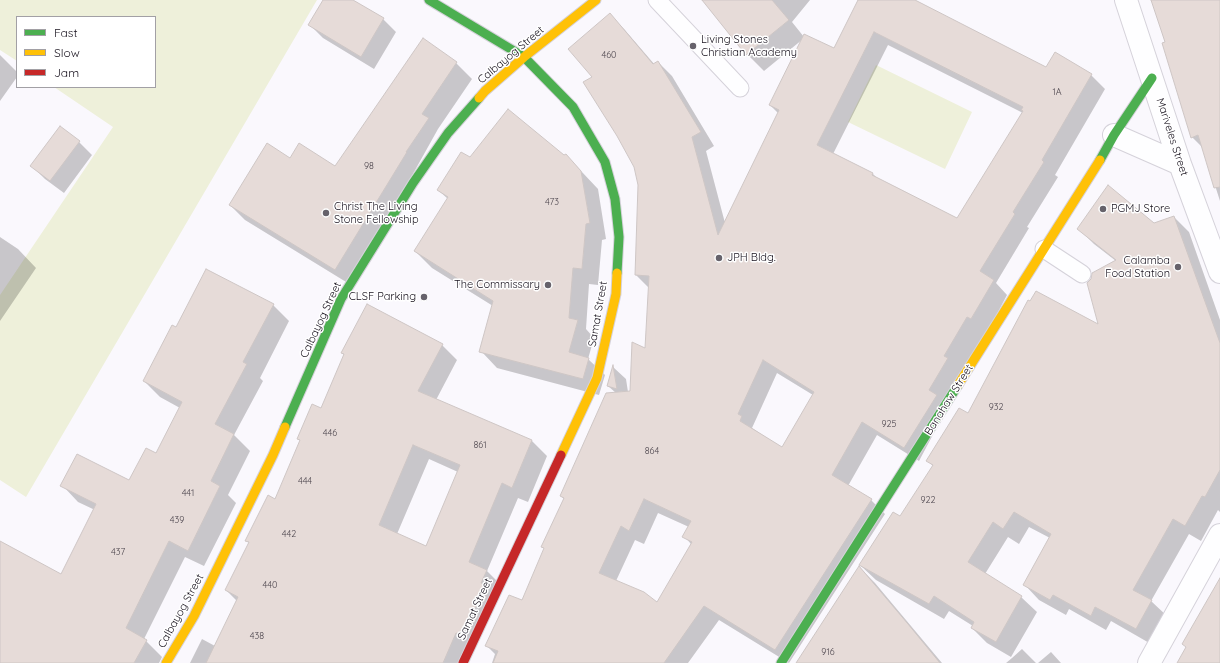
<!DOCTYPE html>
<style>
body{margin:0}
#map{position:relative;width:1220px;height:663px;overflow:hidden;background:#faf8fd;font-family:Quicksand,sans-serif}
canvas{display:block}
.legend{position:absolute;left:16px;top:16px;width:140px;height:72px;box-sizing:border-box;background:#fff;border:1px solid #a2a0a5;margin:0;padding:5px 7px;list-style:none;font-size:12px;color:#17111d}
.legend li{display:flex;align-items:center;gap:8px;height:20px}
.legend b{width:20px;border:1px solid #a2a0a5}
</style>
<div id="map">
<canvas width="1220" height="663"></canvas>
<ul class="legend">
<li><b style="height:5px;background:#4caf50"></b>Fast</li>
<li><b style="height:5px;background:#ffc107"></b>Slow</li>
<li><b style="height:5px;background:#c62828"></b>Jam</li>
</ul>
</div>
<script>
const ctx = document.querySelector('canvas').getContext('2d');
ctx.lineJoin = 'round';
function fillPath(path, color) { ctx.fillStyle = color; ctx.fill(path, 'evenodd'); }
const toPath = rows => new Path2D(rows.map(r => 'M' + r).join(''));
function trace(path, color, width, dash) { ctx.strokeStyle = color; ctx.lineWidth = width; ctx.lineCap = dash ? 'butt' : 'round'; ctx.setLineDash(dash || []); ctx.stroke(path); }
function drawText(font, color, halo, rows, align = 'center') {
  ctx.font = font + ' Quicksand,sans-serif'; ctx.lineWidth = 3; ctx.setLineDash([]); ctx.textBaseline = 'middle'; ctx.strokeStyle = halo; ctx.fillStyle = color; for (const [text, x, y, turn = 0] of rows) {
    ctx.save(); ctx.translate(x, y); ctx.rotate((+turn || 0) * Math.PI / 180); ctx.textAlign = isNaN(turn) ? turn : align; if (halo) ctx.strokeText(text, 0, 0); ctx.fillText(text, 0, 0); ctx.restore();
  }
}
fillPath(toPath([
 [0,0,317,0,26,497,0,480,0,295,113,127,54,87,155,87,155,17,17,17,17,61,0,50],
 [876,65,972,112,945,169,848,122]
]), '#eef0da');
fillPath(toPath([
 [324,0,351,0,383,19,396,32,374,69,323,38,310,25],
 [703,0,810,0,792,22,804,37,834,50,859,0,913,0,1047,68,1091,75,1105,89,1055,175,1058,177,1027,227,1029,228,996,283,1007,295,919,461,877,435,848,486,871,500,885,514,789,663,719,620,688,663,492,663,495,654,486,645,522,602,545,549,542,546,564,499,561,496,616,393,608,386,613,367,626,379,628,392,631,392,646,350,649,288,636,275,639,185,635,167,593,77,610,15,624,29,655,65,658,62,672,76,714,146,706,151,725,223,779,114,770,105,803,39,764,71,747,54],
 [888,45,1023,113,958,219,877,178,873,174,833,154],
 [777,373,813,395,783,449,752,428],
 [658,513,689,527,684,536,691,544,658,603,616,581,635,540,644,544],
 [1152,0,1220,0,1220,201,1203,148,1192,137,1167,42],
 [0,55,17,72,17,77,0,101],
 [456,63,472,79,438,129,351,285,245,220,230,205,290,159,335,167],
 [79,142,92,155,64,193,45,179,32,166],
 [566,155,598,189,606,239,602,240,598,285,589,284,586,329,594,338,588,359,605,375,599,395,497,368,481,351,493,306,432,268,415,251,448,199,438,190,470,158,564,157],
 [1174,217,1189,232,1220,320,1220,512,1218,510,1201,541,1189,534,1151,601,1167,616,1151,644,1111,621,1106,630,1069,609,1066,615,1039,600,1024,584,1050,538,1029,527,1019,544,1008,537,985,574,1021,597,1037,612,1011,657,987,643,972,628,973,626,949,611,944,619,876,580,860,565,900,518,933,466,927,460,968,415,1100,326,1116,261,1094,244,1079,229,1154,224],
 [0,237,18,249,36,268,0,321],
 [273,305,289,321,260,378,263,381,234,435,250,451,228,495,236,503,204,566,185,557,144,639,162,657,159,663,0,663,0,548,62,575,95,510,78,502,62,485,129,482,157,454,180,408,160,397,144,381,176,328],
 [442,345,457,360,436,400,532,441,547,456,528,502,518,498,487,571,502,586,465,663,190,663,202,639,215,646,237,601,226,590,249,543,247,540,276,500,301,441,298,439,321,409,344,355,342,353],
 [429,459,458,472,426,547,397,534],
 [859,567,875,583,942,663,798,663],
 [1022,649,1036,663,1006,663,1012,658],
 [1051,652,1061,663,1038,663]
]), '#0003');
const building = toPath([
 [323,0,353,0,384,18,361,57,308,25,323,0],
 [702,0,772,0,789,20,746,55,702,0],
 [858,0,915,0,1046,67,1055,52,1092,74,1042,160,1044,162,1013,212,1015,214,980,271,994,280,971,319,967,317,944,356,948,358,929,390,937,395,904,448,862,422,832,475,872,499,775,650,704,606,664,663,493,663,498,651,485,646,509,595,522,600,544,548,541,547,564,498,560,496,606,393,630,391,632,342,645,348,649,276,635,275,638,185,634,167,617,136,583,82,592,77,568,49,610,13,653,64,658,61,701,132,692,137,718,235,779,110,769,105,804,34,834,48,858,0],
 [874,32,1023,107,1021,110,1023,111,957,218,872,175,873,173,817,145,874,32],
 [763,360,814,392,782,447,740,421,742,416,738,414,763,360],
 [644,499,691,521,682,537,692,542,657,602,644,592,599,573,621,526,629,531,644,499],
 [1151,0,1220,0,1220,187,1214,188,1198,135,1191,138,1162,43,1165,42,1151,0],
 [423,38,457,62,422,114,429,118,406,152,407,152,335,270,229,205,267,143,290,158,299,143,335,166,423,38],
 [508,109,564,155,566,154,581,171,590,223,586,224,582,269,573,268,569,318,578,320,569,352,589,358,583,379,479,352,493,301,414,251,448,197,437,190,461,152,470,157,508,109],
 [60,126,80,141,50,181,30,166,60,126],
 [1108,185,1154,223,1174,216,1220,343,1220,470,1205,497,1202,496,1185,526,1173,519,1133,590,1152,600,1136,629,1095,607,1091,616,1053,595,1050,600,1023,585,1051,534,1014,512,1003,529,993,522,968,562,1022,596,996,642,971,628,974,622,934,596,929,604,859,565,893,512,900,516,933,465,926,461,959,408,968,413,1028,300,1030,301,1036,291,1098,324,1087,283,1091,279,1092,273,1116,260,1077,229,1108,185],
 [206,269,274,304,243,362,247,364,215,424,234,434,211,481,220,486,188,551,169,541,126,628,147,640,134,663,0,663,0,541,61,574,96,504,60,486,77,454,129,480,146,448,156,453,182,402,143,381,172,325,176,327,206,269],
 [367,304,443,344,418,391,532,440,512,488,502,483,469,562,487,570,481,583,486,585,462,636,456,633,443,663,206,663,238,597,225,590,249,542,245,541,268,495,275,499,300,440,297,439,312,404,321,408,344,354,341,353,367,304],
 [413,445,460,465,426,546,379,525,413,445],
 [613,365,617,389,607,386,613,365],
 [859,566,908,624,940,663,796,663,859,566],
 [1220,578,1220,663,1177,663,1186,647,1182,644,1220,578]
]);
fillPath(building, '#e6dbd8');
trace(building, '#cec6c5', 1);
const lane = toPath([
 [657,0,740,88],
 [1044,249,1082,274]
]);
const street = toPath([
 [1126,0,1180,164,1220,272],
 [1114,135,1180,164],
 [1149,663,1220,535]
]);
const fast = toPath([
 [429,0,524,57,573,107,605,162,615,199,619,237,617,273],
 [1100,160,1114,135,1152,78],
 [285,427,341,299,413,183,448,133,479,98],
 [781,663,958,385]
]);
const slow = toPath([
 [479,98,485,91,524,57,596,0],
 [958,385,1100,160],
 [561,455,597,378,616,294,617,273],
 [166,663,194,616,273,455,285,427]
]);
const jam = toPath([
 [463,663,561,455]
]);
trace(lane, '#d5d2da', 19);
trace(street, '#d5d2da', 24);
trace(fast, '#d5d2da', 11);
trace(slow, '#d5d2da', 11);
trace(jam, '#d5d2da', 11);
trace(lane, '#fefeff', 17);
trace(street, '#fefeff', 22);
trace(fast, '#4caf50', 9);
trace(slow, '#ffc107', 9);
trace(jam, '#c62828', 9);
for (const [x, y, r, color] of [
 [693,46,4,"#66626b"],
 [1103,209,4,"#66626b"],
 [326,213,4,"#66626b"],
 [719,258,4,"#66626b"],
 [1178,267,4,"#66626b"],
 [548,285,4,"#66626b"],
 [424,297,4,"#66626b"]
]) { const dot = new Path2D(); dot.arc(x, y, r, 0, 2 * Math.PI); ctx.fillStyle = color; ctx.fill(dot); trace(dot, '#fff', 1.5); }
drawText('9px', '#4b444c', null, [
 ["460",609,55],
 ["1A",1057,92],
 ["98",369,166],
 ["473",552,202],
 ["932",996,407],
 ["925",889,424],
 ["446",330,433],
 ["861",480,445],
 ["864",652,451],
 ["444",305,481],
 ["441",188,493],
 ["922",928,500],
 ["439",177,520],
 ["442",289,534],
 ["437",118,552],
 ["440",270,585],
 ["438",257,636],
 ["916",828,652]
]);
drawText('11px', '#17111d', '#fff', [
 ["Living Stones",701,40],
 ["Christian Academy",701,53],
 ["Christ The Living",334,207],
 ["Stone Fellowship",334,220],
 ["PGMJ Store",1111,209],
 ["JPH Bldg.",727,258],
 ["Calamba",1170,261,"right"],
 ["Food Station",1170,274,"right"],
 ["The Commissary",540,285,"right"],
 ["CLSF Parking",416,297,"right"]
], 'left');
drawText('11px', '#17111d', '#fff', [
 ["Calbayog Street",511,55,-40],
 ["Mariveles Street",1172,137,72],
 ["Samat Street",598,314,-80],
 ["Calbayog Street",321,320,-65],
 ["Banahaw Street",949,400,-58],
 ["Samat Street",475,609,-65],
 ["Calbayog Street",181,611,-61]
]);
</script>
